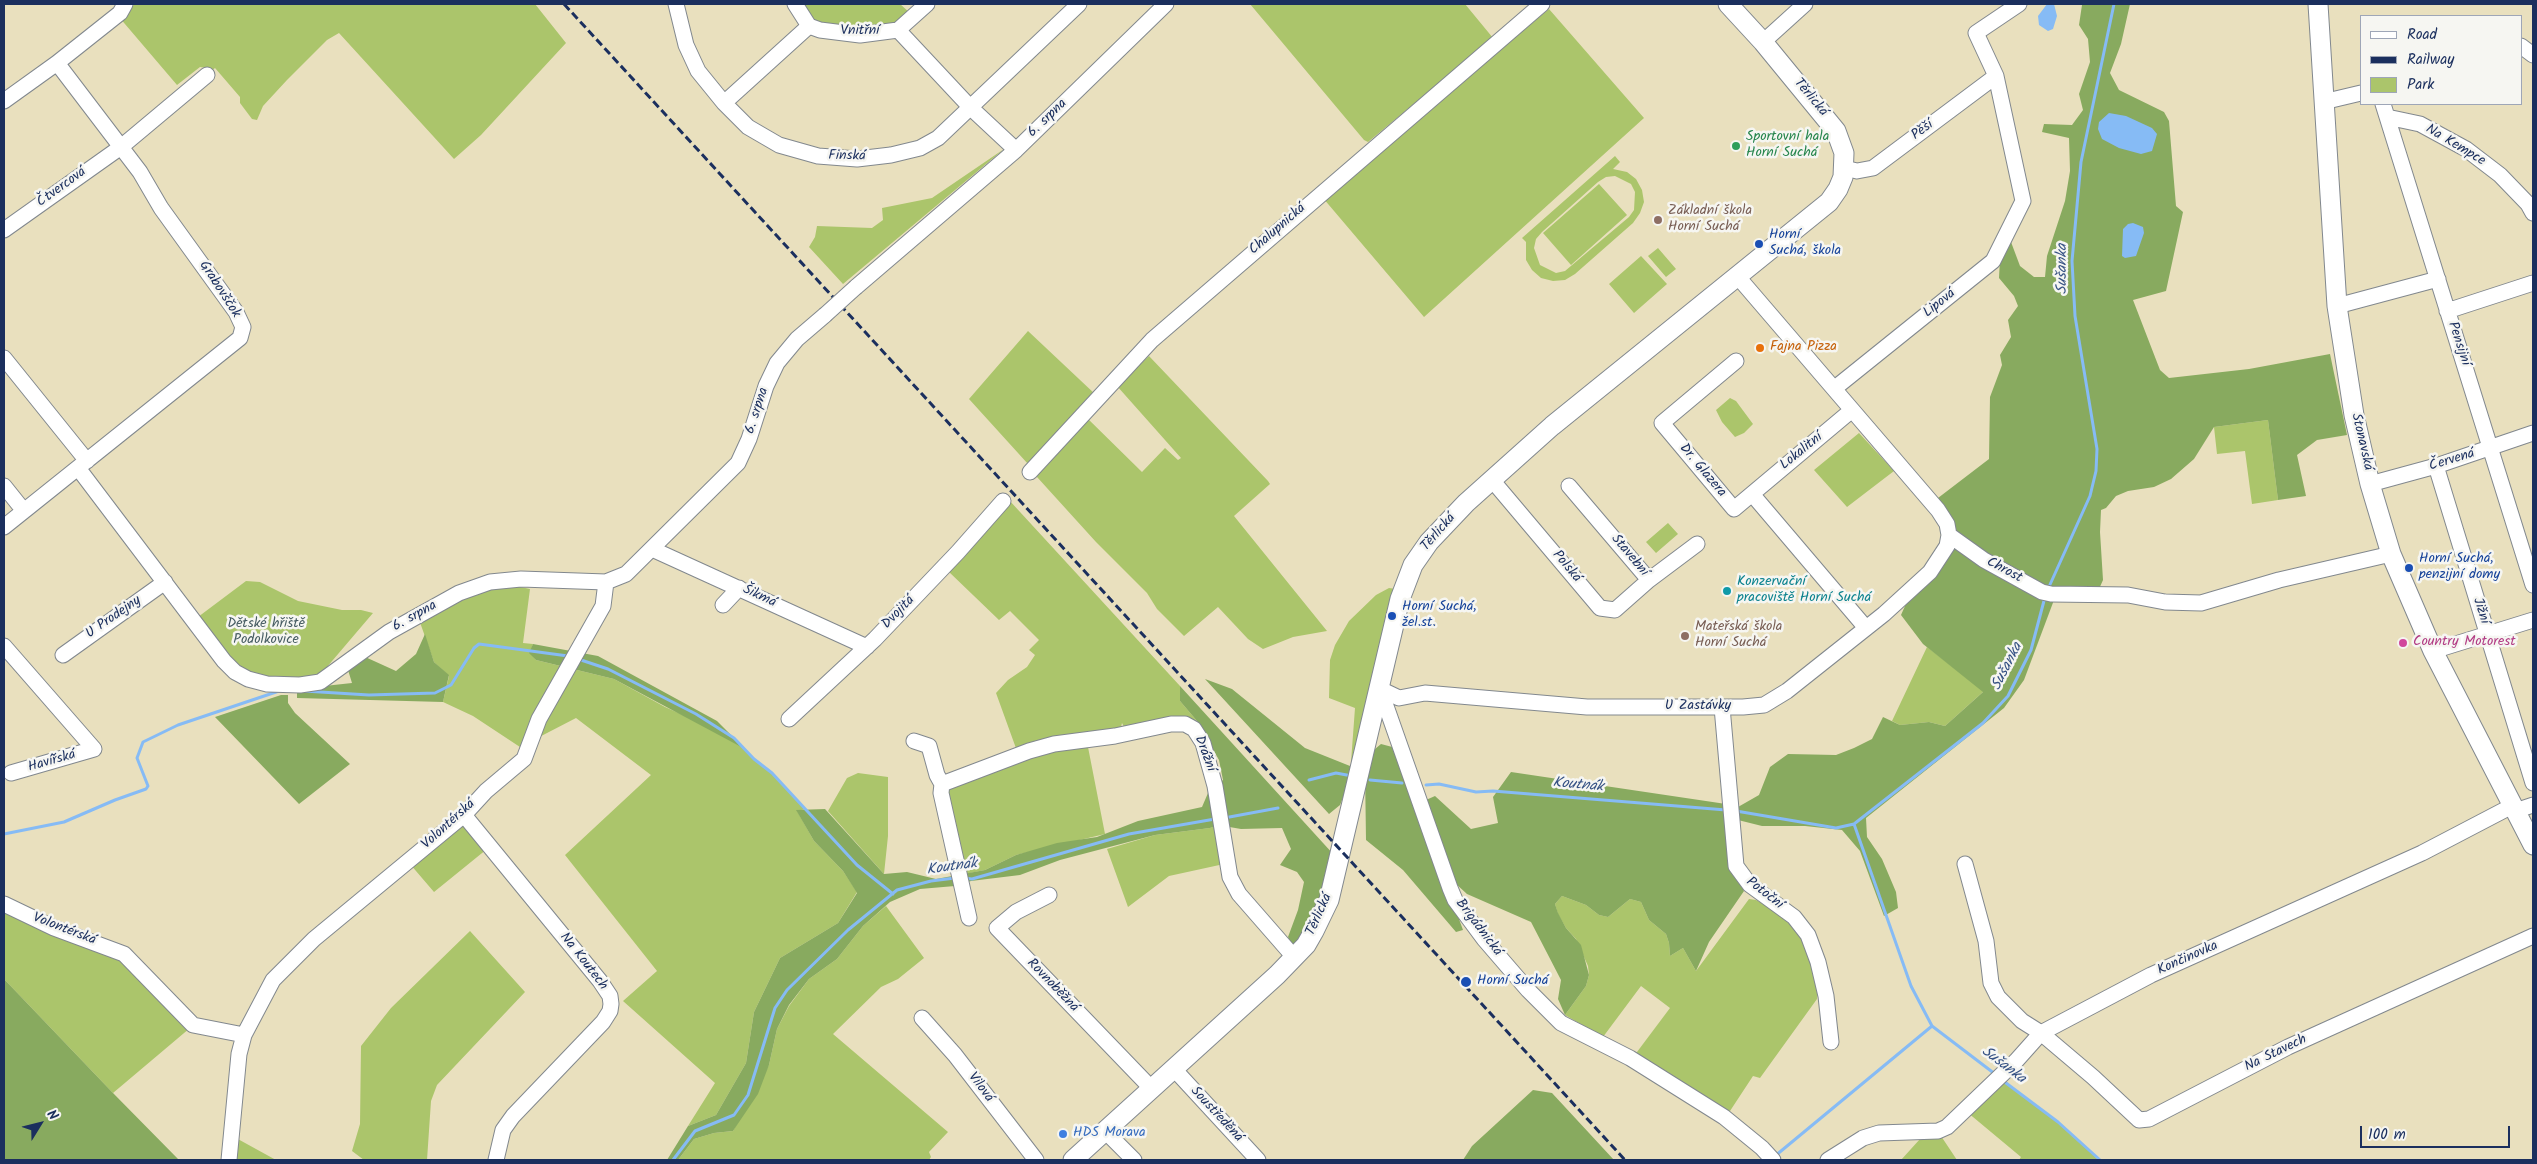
<!DOCTYPE html>
<meta charset="utf-8">
<style>
body{margin:0}
#map{position:relative;width:2537px;height:1164px;overflow:hidden;background:#e9e0be;font-family:Kalam,sans-serif}
canvas{display:block}
.frame{position:absolute;inset:0;border:5px solid #1b2f5e;pointer-events:none}
.legend{position:absolute;left:2360px;top:15px;width:162px;height:90px;box-sizing:border-box;background:#f6f6f2;border:1px solid #9ea6b7;margin:0;padding:6px 9px;list-style:none;font-size:15px;color:#1b2f5e}
.legend li{display:flex;align-items:center;gap:10px;height:25px}
.legend b{width:25px;border:1px solid #9ea6b7}
.north{position:absolute;left:15px;top:1099px;width:50px;height:50px;-webkit-text-stroke:4px #f6f6f2;paint-order:stroke;rotate:54deg;font-size:14px;font-weight:700;line-height:20px;text-align:center;color:#1b2f5e}
.north::after{content:'';display:block;margin:auto;width:18px;height:22px;background:#1b2f5e;clip-path:polygon(50% 0,100% 100%,50% 72%,0 100%)}
.scale{position:absolute;left:2360px;top:1126px;width:150px;height:22px;box-sizing:border-box;border:2px solid #1b2f5e;border-top:0;padding-left:6px;font-size:15px;line-height:18px;white-space:nowrap;color:#1b2f5e;-webkit-text-stroke:4px #f6f6f2;paint-order:stroke}
</style>
<div id="map">
<canvas width="2537" height="1164"></canvas>
<div class="frame"></div>
<ul class="legend">
<li><b style="height:6px;background:#fff"></b>Road</li>
<li><b style="height:6px;background:#1b2f5e"></b>Railway</li>
<li><b style="height:14px;background:#abc56b"></b>Park</li>
</ul>
<div class="north">N</div>
<div class="scale">100 m</div>
</div>
<script>
const ctx = document.querySelector('canvas').getContext('2d');
ctx.lineJoin = 'round';
function fillPath(path, color) { ctx.fillStyle = color; ctx.fill(path, 'evenodd'); }
const toPath = rows => new Path2D(rows.map(r => 'M' + r).join(''));
function trace(path, color, width, dash) { ctx.strokeStyle = color; ctx.lineWidth = width; ctx.lineCap = dash ? 'butt' : 'round'; ctx.setLineDash(dash || []); ctx.stroke(path); }
function drawText(font, color, halo, rows, align = 'center') {
  ctx.font = font + ' Kalam,sans-serif'; ctx.lineWidth = 5; ctx.setLineDash([]); ctx.textBaseline = 'middle'; ctx.strokeStyle = halo; ctx.fillStyle = color; for (const [text, x, y, turn = 0] of rows) {
    ctx.save(); ctx.translate(x, y); ctx.rotate((+turn || 0) * Math.PI / 180); ctx.textAlign = isNaN(turn) ? turn : align; if (halo) ctx.strokeText(text, 0, 0); ctx.fillText(text, 0, 0); ctx.restore();
  }
}
fillPath(toPath([
 [135,4,535,4,566,43,481,135,454,159,339,33,327,40,287,80,263,106,257,120,252,119,240,103,240,97,215,68,210,72,207,68,200,67,177,85,119,17],
 [799,4,900,4,910,13,898,23,883,29,818,26],
 [1250,4,1465,4,1493,38,1368,142,1364,140],
 [1549,9,1644,118,1424,317,1323,198],
 [1004,149,843,284,809,247,815,237,817,226,872,228,883,220,882,208,932,198],
 [1615,156,1620,162,1613,169,1627,172,1636,179,1642,190,1644,202,1640,213,1633,223,1575,274,1565,280,1553,281,1541,278,1532,270,1526,260,1526,242,1522,238],
 [1615,176,1631,184,1635,192,1634,210,1629,217,1565,271,1556,273,1540,265,1534,248,1536,239,1542,232,1598,182,1606,177],
 [1599,184,1627,215,1571,265,1543,233],
 [1658,248,1676,269,1666,277,1648,256],
 [1641,256,1667,284,1634,313,1609,284],
 [1028,331,1096,395,1028,464,969,399],
 [1149,356,1268,481,1270,484,1234,516,1327,631,1293,637,1263,649,1248,639,1218,607,1184,636,1157,609,1147,593,1096,542,1037,477,1037,470,1084,415,1142,472,1165,448,1178,460,1181,458,1117,386],
 [1730,398,1736,401,1753,424,1744,433,1735,437,1722,422,1716,410],
 [2268,420,2278,500,2252,504,2245,451,2217,454,2214,427],
 [1859,433,1894,471,1847,507,1814,470],
 [1009,500,1180,686,1180,701,1197,721,1177,716,1124,727,1122,723,1121,727,1017,751,996,693,1008,680,1027,667,1035,655,1029,650,1039,640,1010,611,999,620,948,571],
 [1668,523,1678,534,1656,553,1646,542],
 [246,581,260,582,298,601,342,610,361,610,373,613,321,674,303,680,274,681,247,673,228,661,198,617],
 [511,585,530,589,523,643,533,644,530,653,536,660,614,679,665,707,734,738,754,759,772,773,806,809,797,811,814,841,843,871,857,892,838,923,780,958,754,1012,746,1063,716,1115,688,1126,715,1083,623,1001,657,971,565,855,651,775,576,718,520,747,473,716,443,702,449,676,434,662,416,611,492,586],
 [1389,588,1396,589,1356,763,1351,762,1355,708,1329,698,1330,660,1335,645,1349,621,1376,595],
 [1927,647,1984,691,1945,726,1929,722,1900,725,1892,721],
 [1087,742,1105,834,1016,855,985,870,965,874,945,796,948,790,1027,756],
 [858,773,888,777,888,836,884,874,828,811,847,778],
 [459,824,465,825,487,849,434,892,410,864],
 [1217,825,1224,864,1169,876,1128,907,1107,849,1155,835,1210,828],
 [1562,896,1586,905,1599,915,1608,917,1630,899,1641,902,1649,920,1666,934,1669,943,1670,956,1683,948,1696,971,1749,899,1756,900,1779,913,1801,936,1804,947,1809,952,1818,989,1817,999,1760,1078,1753,1076,1730,1111,1723,1112,1634,1056,1670,1008,1641,986,1603,1037,1565,1015,1586,986,1589,975,1588,966,1576,939,1566,928,1558,914,1555,904],
 [886,906,924,958,898,979,881,987,833,1034,948,1132,929,1152,931,1157,929,1160,678,1160,694,1139,714,1133,733,1131,769,1065,777,1029,789,1006,809,979,837,959,863,926],
 [4,910,124,958,190,1028,113,1093,4,979],
 [470,931,525,992,437,1085,431,1101,427,1160,364,1160,352,1151,360,1124,361,1046,391,1008],
 [2001,1078,2058,1122,2100,1160,2019,1160,2021,1157,1967,1112],
 [1941,1136,1957,1160,1901,1160,1920,1139],
 [236,1138,276,1160,233,1160]
]), '#abc56b');
fillPath(toPath([
 [2071,4,2130,4,2121,44,2110,73,2119,90,2164,112,2169,121,2176,206,2183,212,2166,291,2133,300,2160,370,2169,378,2249,369,2330,354,2347,435,2317,440,2297,455,2306,496,2278,500,2268,420,2214,427,2194,459,2171,479,2154,487,2128,491,2116,496,2106,508,2101,510,2100,532,2103,580,2099,589,2054,600,2024,680,2004,708,1866,818,1867,837,1882,859,1896,892,1898,908,1884,916,1860,851,1842,830,1805,826,1762,826,1738,820,1738,807,1759,795,1770,767,1788,754,1836,755,1854,748,1872,739,1883,717,1900,725,1929,722,1945,726,1983,692,1923,644,1901,615,1909,597,1948,554,1938,498,1989,459,1990,397,2002,365,2000,355,2011,337,2008,320,2018,306,2014,296,1999,278,2000,258,2011,242,2020,266,2034,277,2045,277,2047,256,2065,201,2070,171,2069,138,2042,132,2044,124,2072,125,2083,110,2079,94,2090,62,2088,39,2079,25,2082,5],
 [425,634,434,662,449,675,443,702,297,698,297,689,352,683,348,670,363,656,396,671,416,654],
 [533,644,598,656,717,721,745,749,614,679,536,660,529,653],
 [1205,679,1232,689,1305,748,1355,768,1340,805,1329,814],
 [1180,686,1334,855,1326,895,1302,941,1293,946,1288,937,1298,910,1304,882,1297,872,1280,865,1291,849,1282,828,1241,829,1218,825,1210,828,1155,835,1060,860,1020,875,971,881,955,886,920,889,890,902,863,926,837,959,809,979,789,1005,777,1029,769,1065,758,1094,733,1131,714,1133,694,1139,678,1160,667,1160,688,1126,716,1115,746,1063,754,1012,780,958,838,923,857,893,843,871,814,841,796,810,825,809,884,874,907,872,936,879,985,870,1016,855,1057,843,1097,837,1138,821,1202,807,1208,793,1223,780,1219,760,1197,721,1180,701],
 [281,695,288,695,288,703,295,713,350,764,299,804,215,717],
 [1381,744,1396,748,1463,930,1456,932,1403,870,1366,840,1365,770,1369,754],
 [1511,772,1726,804,1729,861,1744,891,1709,942,1696,971,1683,948,1670,956,1669,943,1666,934,1649,920,1641,902,1630,899,1608,917,1599,915,1586,905,1562,896,1555,904,1558,913,1566,928,1581,945,1589,975,1586,986,1565,1015,1558,999,1561,980,1531,922,1467,894,1455,883,1426,800,1435,796,1471,829,1498,823,1493,797],
 [4,979,113,1093,179,1160,4,1160],
 [1533,1090,1552,1093,1614,1160,1463,1160,1472,1146]
]), '#88aa5f');
fillPath(toPath([
 [2047,4,2054,4,2057,16,2053,29,2048,31,2039,25,2038,16],
 [2109,113,2126,116,2152,128,2157,134,2152,151,2141,154,2119,148,2102,139,2098,129,2099,122],
 [2133,223,2143,227,2144,233,2136,256,2125,258,2122,256,2123,229,2128,224]
]), '#86bbf5');
trace(toPath([
 [2048,589,2090,496,2096,471,2097,449,2075,316,2072,261,2081,162,2114,4],
 [578,659,608,669,696,714,734,738,754,759,772,773,857,865,893,894],
 [304,691,369,695,435,693,451,685,474,648,479,644,568,656],
 [1309,780,1336,773,1352,776],
 [1370,780,1402,783],
 [1426,785,1439,784,1476,792,1493,791,1726,810],
 [1736,811,1836,828,1854,824],
 [1224,818,1278,808],
 [4,834,64,822,115,800,146,789,148,786,137,758,143,742,178,725,279,691],
 [964,878,972,879,1129,834,1215,819],
 [1995,1074,1932,1026,1911,986,1854,824,1983,723,2008,696,2031,650,2045,597],
 [2002,1080,2058,1122,2100,1160],
 [1775,1156,1932,1026],
 [673,1160,695,1131,734,1115,748,1095,775,1008,787,990,848,930,897,890,931,881,955,878]
]), '#86bbf5', 3);
const minor = toPath([
 [676,4,686,45,698,71,724,103,748,127,779,145,818,156,857,159,891,155,920,148,938,138,1079,4],
 [795,4,809,26,820,30,860,35,898,30,927,4],
 [898,30,971,108,1016,150],
 [1763,42,1805,4],
 [2521,46,2533,55],
 [1996,76,1976,33,2019,4],
 [4,101,57,63],
 [2323,102,2361,93],
 [724,103,809,26],
 [2383,104,2533,585],
 [2387,117,2420,124,2466,149,2500,175,2528,204,2533,213],
 [4,230,121,147,207,75],
 [856,287,1016,150,1166,4],
 [2337,306,2438,279],
 [2447,311,2533,283],
 [4,358,87,461],
 [1736,361,1662,423,1734,509,1852,410],
 [1835,388,1993,261,2023,201,1996,76,1873,168,1857,171,1844,168],
 [2436,466,2533,783],
 [78,468,224,661,235,672,248,679,267,684,300,685,320,682,389,632,459,593,490,582,521,579,606,582,626,574,738,463,749,439,766,386,777,363,797,339,825,315],
 [1030,472,1152,340,1542,4],
 [1492,480,1600,608,1615,610,1649,580],
 [2370,484,2436,466,2533,433],
 [4,486,24,511],
 [1569,486,1649,580,1697,544],
 [1752,494,1866,628],
 [4,527,240,338,243,327,236,312,161,208,140,172,57,63,120,13,125,4],
 [1949,535,1984,560,2042,592,2051,594,2128,595,2165,602,2201,603,2279,580,2391,554],
 [652,549,867,647],
 [723,605,739,588],
 [4,646,94,749,11,773],
 [2433,651,2533,620],
 [63,655,165,582],
 [1380,689,1399,698,1425,693,1587,707,1743,707,1764,705,1787,691,1884,614,1930,572,1947,546,1949,535,1947,524,1938,510,1738,277],
 [1380,689,1450,888,1455,900,1484,939,1528,990,1561,1023,1630,1058,1724,1117,1762,1148,1773,1160],
 [1722,707,1736,866,1750,885,1794,917,1808,935,1818,962,1826,996,1831,1042],
 [789,719,875,639,958,552,1003,501],
 [914,741,929,746,937,775,942,784,1029,751,1054,744,1115,736,1171,724,1185,724,1194,729,1203,743,1215,786,1230,877,1239,894,1294,957],
 [942,784,941,793,969,918],
 [2515,811,2533,805],
 [464,815,600,981,610,996,611,1004,610,1011,603,1022,513,1116,503,1130,496,1160],
 [1965,864,1986,941,1991,983,1998,997,2022,1021,2041,1033,2151,975,2422,853,2512,806],
 [1049,895,1016,912,997,928,1152,1089],
 [4,904,54,928,124,954,193,1025,244,1035],
 [922,1018,955,1055,1036,1160],
 [1174,1069,1258,1160],
 [1105,1131,1134,1160],
 [229,1160,239,1054,244,1035,273,980,314,939,464,815,486,791,524,759,539,719,603,606,606,582],
 [1828,1160,1863,1138,1879,1133,1938,1131,1947,1127,2016,1061,2041,1033,2093,1077,2139,1120,2149,1119,2288,1047,2533,936]
]);
const major = toPath([
 [2318,4,2337,306,2354,415,2370,484,2391,554,2433,651,2533,845],
 [1073,1160,1277,975,1306,945,1314,931,1329,900,1400,599,1413,565,1429,542,1466,503,1552,426,1829,202,1838,189,1843,177,1844,153,1836,131,1763,42,1728,4]
]);
trace(minor, '#82888e', 17);
trace(major, '#82888e', 21);
trace(minor, '#fff', 15);
trace(major, '#fff', 19);
trace(toPath([
 [564,4,1625,1160]
]), '#1b2f5e', 3, [8, 4]);
const minorBridge = toPath([
 [825,315,856,287]
]);
trace(minorBridge, '#82888e', 17, []);
trace(minorBridge, '#fff', 15);
for (const [x, y, r, color] of [
 [1736,146,5,"#2e9e5b"],
 [1658,220,5,"#8d6e63"],
 [1759,244,5,"#1a4fb4"],
 [1760,348,5,"#e8710a"],
 [2409,568,5,"#1a4fb4"],
 [1727,591,5,"#0f9aa8"],
 [1392,616,5,"#1a4fb4"],
 [1685,636,5,"#8d6e63"],
 [2403,643,5,"#d1479c"],
 [1466,982,6,"#1a4fb4"],
 [1063,1134,5,"#3f7fe0"]
]) { const dot = new Path2D(); dot.arc(x, y, r, 0, 2 * Math.PI); ctx.fillStyle = color; ctx.fill(dot); trace(dot, '#f6f6f2', 2); }
drawText('14px', '#1b2f5e', '#f6f6f2', [
 ["Vnitřní",860,32],
 ["Těrlická",1810,98,50],
 ["6. srpna",1048,119,-44],
 ["Pěší",1923,131,-37],
 ["Na Kempce",2455,146,31],
 ["Finská",847,157,1],
 ["Čtvercová",62,188,-36],
 ["Chalupnická",1278,230,-41],
 ["Grabovščok",219,290,57],
 ["Lipová",1940,304,-39],
 ["Pensijní",2458,344,72],
 ["6. srpna",758,411,-72],
 ["Stonavská",2361,442,77],
 ["Lokalitní",1802,452,-39],
 ["Červená",2452,461,-17],
 ["Dr. Glazera",1702,471,50],
 ["Těrlická",1439,533,-49],
 ["Stavební",1629,556,50],
 ["Polská",1566,567,50],
 ["Chrost",2004,571,28],
 ["Šikmá",759,597,25],
 ["Jižní",2480,611,73],
 ["Dvojitá",899,613,-46],
 ["6. srpna",415,617,-29],
 ["U Prodejny",114,618,-35],
 ["U Zastávky",1698,707],
 ["Drážní",1204,754,69],
 ["Havířská",52,762,-16],
 ["Volontérská",449,825,-42],
 ["Potoční",1764,894,38],
 ["Těrlická",1320,915,-66],
 ["Brigádnická",1478,928,53],
 ["Volontérská",64,930,21],
 ["Končinovka",2188,959,-24],
 ["Na Koutech",583,962,52],
 ["Rovnoběžná",1052,986,46],
 ["Na Stavech",2276,1054,-26],
 ["Vilová",980,1088,53],
 ["Soustředěná",1216,1115,47]
]);
drawText('14px', '#27864d', '#f6f6f2', [
 ["Sportovní hala",1746,138],
 ["Horní Suchá",1746,154]
], 'left');
drawText('14px', '#785e54', '#f6f6f2', [
 ["Základní škola",1668,212],
 ["Horní Suchá",1668,228],
 ["Mateřská škola",1695,628],
 ["Horní Suchá",1695,644]
], 'left');
drawText('14px', '#164399', '#f6f6f2', [
 ["Horní",1769,236],
 ["Suchá, škola",1769,252],
 ["Horní Suchá,",2419,560],
 ["penzijní domy",2419,576],
 ["Horní Suchá,",1402,608],
 ["žel.st.",1402,624],
 ["Horní Suchá",1477,982]
], 'left');
drawText('14px', '#c56008', '#f6f6f2', [
 ["Fajna Pizza",1770,348]
], 'left');
drawText('14px', '#0d838f', '#f6f6f2', [
 ["Konzervační",1737,583],
 ["pracoviště Horní Suchá",1737,599]
], 'left');
drawText('14px', '#465c62', '#f6f6f2', [
 ["Dětské hřiště",266,625],
 ["Podolkovice",266,641]
]);
drawText('14px', '#b23c85', '#f6f6f2', [
 ["Country Motorest",2413,643]
], 'left');
drawText('14px', '#366cbe', '#f6f6f2', [
 ["HDS Morava",1073,1134]
], 'left');
drawText('italic 15px', '#365284', '#f6f6f2', [
 ["Sušanka",2063,269,-90],
 ["Sušanka",2008,667,-63],
 ["Koutnák",1578,786,5],
 ["Koutnák",952,868,-8],
 ["Sušanka",2003,1066,37]
]);
</script>
